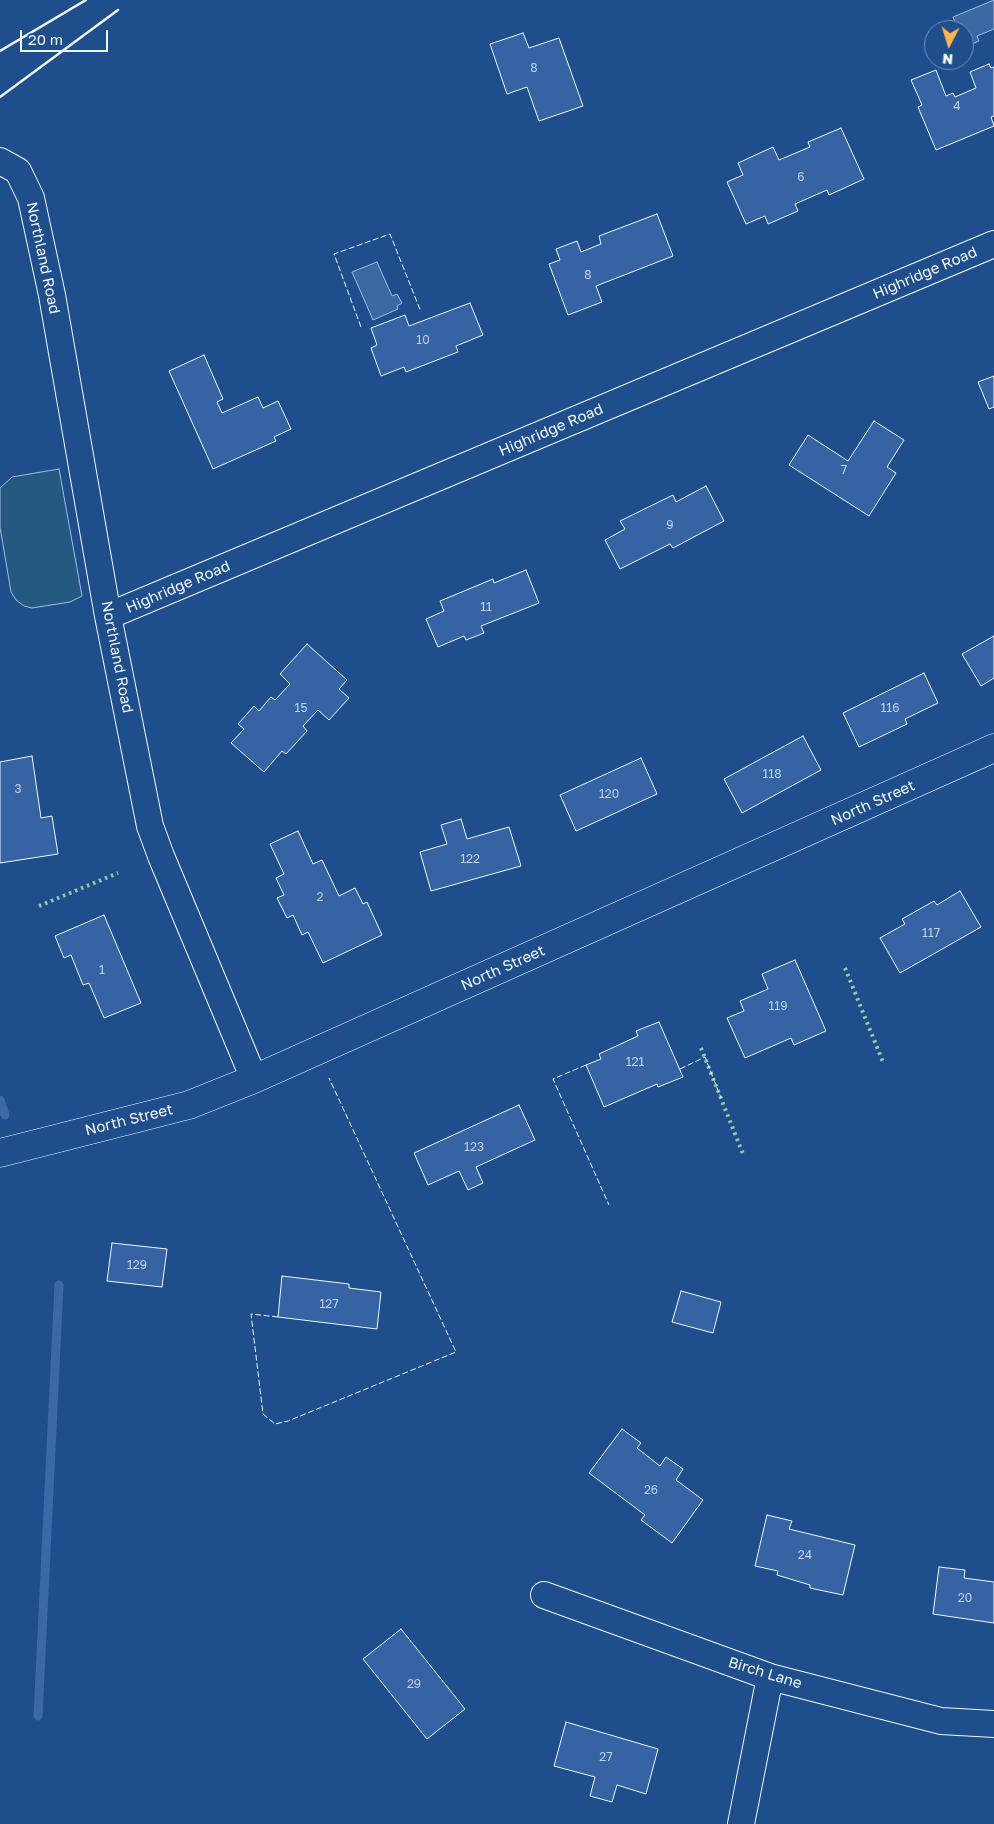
<!DOCTYPE html>
<style>
body{margin:0}
#map{position:relative;width:994px;height:1824px;overflow:hidden;background:#1f4e8c;font-family:"Golos Text",sans-serif}
canvas{display:block}
.north{position:absolute;left:924px;top:20px;width:50px;height:50px;box-sizing:border-box;background:#1f4e8c;border:1px solid #7391ba;border-radius:50%;rotate:185deg;font-size:14px;font-weight:700;line-height:20px;text-align:center;color:#f2f6ff}
.north::after{content:'';display:block;margin:auto;width:18px;height:22px;background:#ffb74d;clip-path:polygon(50% 0,100% 100%,50% 72%,0 100%)}
.scale{position:absolute;left:20px;top:30px;width:88px;height:22px;box-sizing:border-box;border:2px solid #f2f6ff;border-top:0;padding-left:6px;font-size:15px;line-height:18px;white-space:nowrap;color:#f2f6ff;-webkit-text-stroke:4px #1f4e8c;paint-order:stroke}
</style>
<div id="map">
<canvas width="994" height="1824"></canvas>
<div class="north">N</div>
<div class="scale">20 m</div>
</div>
<script>
const ctx = document.querySelector('canvas').getContext('2d');
ctx.lineJoin = 'round';
function fillPath(path, color) { ctx.fillStyle = color; ctx.fill(path, 'evenodd'); }
const toPath = rows => new Path2D(rows.map(r => 'M' + r).join(''));
function trace(path, color, width, dash) { ctx.strokeStyle = color; ctx.lineWidth = width; ctx.lineCap = dash ? 'butt' : 'round'; ctx.setLineDash(dash || []); ctx.stroke(path); }
function drawText(font, color, halo, rows, align = 'center') {
  ctx.font = font + ' "Golos Text",sans-serif'; ctx.lineWidth = 4; ctx.setLineDash([]); ctx.textBaseline = 'middle'; ctx.strokeStyle = halo; ctx.fillStyle = color; for (const [text, x, y, turn = 0] of rows) {
    ctx.save(); ctx.translate(x, y); ctx.rotate((+turn || 0) * Math.PI / 180); ctx.textAlign = isNaN(turn) ? turn : align; if (halo) ctx.strokeText(text, 0, 0); ctx.fillText(text, 0, 0); ctx.restore();
  }
}
const green = toPath([
 [59,469,82,596,70,602,32,608,24,606,16,600,11,592,0,527,0,488,12,477,59,469]
]);
fillPath(green, '#245a82');
trace(green, '#a8bbd7', 1);
const water = toPath([
 [994,0,994,29,977,36,979,41,967,46,964,42,964,30,958,30,953,17,994,0],
 [377,262,392,296,397,294,402,303,397,306,398,309,373,320,352,272,377,262]
]);
fillPath(water, '#3b69a3');
trace(water, '#a8bbd7', 1);
trace(toPath([
 [0,1100,5,1115],
 [38,1716,59,1285]
]), '#3b69a3', 9);
const building = toPath([
 [523,33,529,48,559,38,583,106,539,121,527,87,507,94,490,44,523,33],
 [989,64,991,68,994,67,994,116,991,117,994,126,936,150,918,107,922,105,911,80,936,70,946,96,953,93,955,97,976,88,970,72,989,64],
 [841,128,864,179,829,195,827,190,795,204,798,211,768,224,765,216,746,224,727,182,743,175,738,163,773,147,779,160,810,147,808,142,841,128],
 [657,214,673,256,596,286,602,302,568,315,549,264,560,260,556,249,577,241,581,252,601,244,599,236,657,214],
 [470,303,483,335,456,346,458,352,406,372,404,367,381,376,371,348,377,345,371,328,405,315,409,326,470,303],
 [204,355,223,399,217,402,222,413,258,397,263,408,278,401,291,429,274,437,276,441,213,469,169,371,204,355],
 [994,376,994,407,989,409,978,382,994,376],
 [874,421,904,440,887,467,896,473,869,516,789,465,808,435,848,461,874,421],
 [706,486,724,521,673,548,670,544,620,569,605,540,625,529,620,521,673,495,676,502,706,486],
 [526,570,539,603,481,626,484,633,466,640,464,636,438,647,426,619,444,611,440,601,493,579,494,583,526,570],
 [994,636,994,678,981,686,962,654,994,636],
 [307,644,347,680,339,689,349,698,329,720,318,710,303,726,307,731,286,754,282,751,264,772,231,743,244,729,238,724,254,706,259,711,271,697,275,700,290,684,280,674,307,644],
 [924,673,938,703,905,719,907,724,859,747,843,713,924,673],
 [803,736,821,770,742,813,724,779,803,736],
 [32,756,41,818,52,816,58,854,0,863,0,762,32,756],
 [641,758,657,794,576,831,560,795,641,758],
 [461,819,467,839,509,827,521,866,431,891,420,852,447,844,441,825,461,819],
 [298,831,313,864,322,860,339,896,355,888,363,904,367,902,382,935,323,963,308,932,302,935,293,915,287,918,277,898,284,895,276,878,284,874,270,844,298,831],
 [960,891,981,927,900,973,880,938,905,924,902,919,934,901,937,905,960,891],
 [104,915,141,1003,104,1018,89,983,83,985,71,955,64,958,55,936,104,915],
 [795,960,826,1031,794,1045,791,1038,745,1058,727,1018,744,1011,740,1001,768,989,762,974,795,960],
 [659,1022,683,1077,658,1087,657,1084,604,1107,586,1065,601,1059,599,1054,638,1036,636,1031,659,1022],
 [519,1105,535,1140,476,1167,483,1183,468,1190,459,1171,428,1185,414,1153,519,1105],
 [112,1243,167,1249,162,1287,107,1281,112,1243],
 [282,1276,349,1284,349,1288,381,1292,377,1329,278,1317,282,1276],
 [681,1291,721,1302,713,1333,672,1322,681,1291],
 [622,1429,641,1443,637,1448,660,1466,666,1457,683,1469,676,1480,703,1500,672,1543,641,1520,645,1515,589,1473,622,1429],
 [767,1515,792,1521,789,1529,855,1545,843,1595,810,1588,810,1585,777,1575,778,1571,755,1566,767,1515],
 [939,1567,965,1570,964,1578,994,1582,994,1623,933,1614,939,1567],
 [401,1629,465,1709,427,1739,363,1659,401,1629],
 [566,1722,658,1749,646,1794,617,1785,612,1802,590,1796,595,1777,554,1766,566,1722]
]);
fillPath(building, '#3563a3');
trace(building, '#f2f6ff', 1);
const street = toPath([
 [0,161,18,171,31,198,52,295,108,616,150,826,161,856,254,1079],
 [108,616,994,244],
 [544,1595,770,1677,941,1721,994,1724],
 [741,1824,770,1677]
]);
const secondary = toPath([
 [0,1153,189,1105,254,1079,994,748]
]);
trace(street, '#f2f6ff', 28);
trace(secondary, '#f2f6ff', 29);
trace(street, '#1f4e8c', 26);
trace(secondary, '#1f4e8c', 28);
trace(toPath([
 [39,906,118,873],
 [845,968,883,1062],
 [701,1048,743,1154]
]), '#97c8a6', 4, [2.5, 4]);
trace(toPath([
 [361,327,334,254,390,234,421,312],
 [586,1065,553,1079,609,1205],
 [680,1069,705,1057,721,1098],
 [278,1317,251,1314,263,1414,275,1424,288,1421,456,1352,329,1078]
]), '#f2f6ff', 1, [6, 2.5]);
trace(toPath([
 [0,51,86,0],
 [0,97,118,10]
]), '#f2f6ff', 2.5);
drawText('12px', '#c3d1e8', null, [
 ["8",534,68],
 ["4",957,106],
 ["6",801,177],
 ["8",588,275],
 ["10",423,340],
 ["7",844,470],
 ["9",670,525],
 ["11",486,607],
 ["15",301,708],
 ["116",890,708],
 ["118",772,774],
 ["3",18,789],
 ["120",609,794],
 ["122",470,859],
 ["2",320,897],
 ["117",931,933],
 ["1",102,970],
 ["119",778,1006],
 ["121",635,1062],
 ["123",474,1147],
 ["129",137,1265],
 ["127",329,1304],
 ["26",651,1490],
 ["24",805,1555],
 ["20",965,1598],
 ["29",414,1684],
 ["27",606,1757]
]);
drawText('15px', '#f2f6ff', '#1f4e8c', [
 ["Northland Road",43,258,78],
 ["Highridge Road",925,273,-23],
 ["Highridge Road",551,430,-23],
 ["Highridge Road",178,587,-23],
 ["Northland Road",117,657,79],
 ["North Street",873,803,-24],
 ["North Street",503,968,-24],
 ["North Street",129,1120,-14],
 ["Birch Lane",765,1673,17]
]);
</script>
